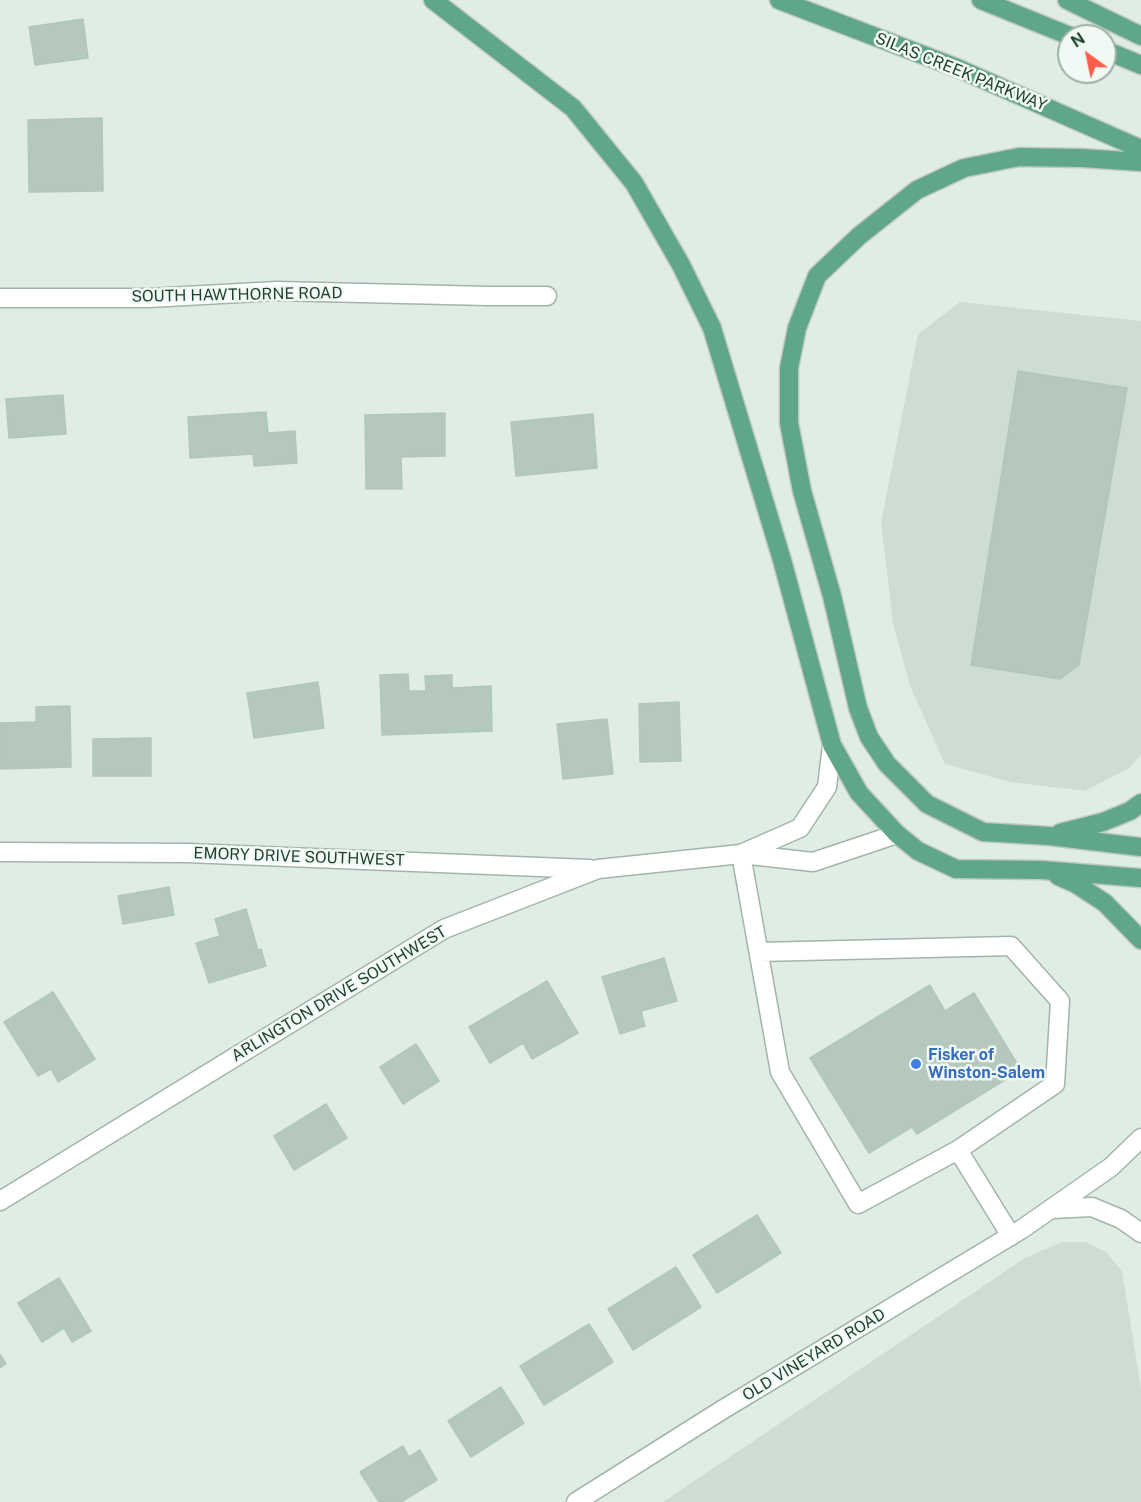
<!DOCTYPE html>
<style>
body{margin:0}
#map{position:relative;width:1141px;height:1502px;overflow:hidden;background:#e0ede5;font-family:"Public Sans",sans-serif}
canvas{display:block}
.north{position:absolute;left:1057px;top:24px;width:60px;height:60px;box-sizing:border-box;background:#f1f9f4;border:2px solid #9dafa6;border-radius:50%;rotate:327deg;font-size:16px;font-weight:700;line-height:24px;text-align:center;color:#1f3f31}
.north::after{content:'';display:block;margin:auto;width:21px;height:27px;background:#ff5c4c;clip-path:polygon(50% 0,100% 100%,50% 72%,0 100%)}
</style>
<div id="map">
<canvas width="1141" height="1502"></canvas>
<div class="north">N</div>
</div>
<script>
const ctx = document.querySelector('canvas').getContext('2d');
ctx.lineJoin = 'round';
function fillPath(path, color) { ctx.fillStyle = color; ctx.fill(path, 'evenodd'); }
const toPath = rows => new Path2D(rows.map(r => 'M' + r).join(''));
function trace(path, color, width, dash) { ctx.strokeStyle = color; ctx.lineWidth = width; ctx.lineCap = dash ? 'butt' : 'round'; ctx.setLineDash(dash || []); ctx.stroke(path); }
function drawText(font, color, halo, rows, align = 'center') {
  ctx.font = font + ' "Public Sans",sans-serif'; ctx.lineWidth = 5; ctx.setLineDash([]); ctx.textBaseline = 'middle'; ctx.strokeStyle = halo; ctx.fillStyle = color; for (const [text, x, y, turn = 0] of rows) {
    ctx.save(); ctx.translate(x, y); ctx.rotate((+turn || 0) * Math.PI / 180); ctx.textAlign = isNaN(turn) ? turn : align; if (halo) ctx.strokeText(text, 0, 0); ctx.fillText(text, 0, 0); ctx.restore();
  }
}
fillPath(toPath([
 [960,302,1141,321,1141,755,1128,769,1085,791,1010,782,945,764,910,686,893,623,881,523,918,334],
 [1062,1242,1086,1242,1106,1252,1122,1271,1141,1388,1141,1502,663,1502,1025,1258]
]), '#ceddd4');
const building = toPath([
 [83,19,88,58,35,65,29,27,83,19],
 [102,118,103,191,29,192,28,120,102,118],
 [1018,371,1127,388,1079,665,1060,679,971,665,1018,371],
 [63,395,66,434,9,438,6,399,63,395],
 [266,412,268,433,295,431,297,463,254,466,253,454,190,458,188,417,266,412],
 [445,413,445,456,401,457,402,489,366,489,365,415,445,413],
 [593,414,597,468,516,476,511,422,593,414],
 [408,674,409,691,426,691,425,676,452,675,452,688,491,686,492,731,382,735,380,675,408,674],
 [318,682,324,728,254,738,247,693,318,682],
 [679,702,681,761,640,762,639,704,679,702],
 [70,706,71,767,0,769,0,723,36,722,36,707,70,706],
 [607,719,613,774,563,779,557,724,607,719],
 [151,738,151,776,93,776,93,739,151,738],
 [169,887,174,915,123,924,118,896,169,887],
 [246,909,258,950,261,949,266,966,209,983,196,943,220,936,215,919,246,909],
 [664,958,677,1001,641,1011,645,1026,620,1034,602,977,664,958],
 [547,981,578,1033,532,1059,523,1043,490,1063,469,1027,547,981],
 [930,985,945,1011,974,993,1021,1070,917,1134,912,1127,869,1153,810,1058,930,985],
 [53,992,95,1059,58,1082,51,1069,38,1076,4,1022,53,992],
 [416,1044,439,1081,403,1104,380,1067,416,1044],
 [326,1104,347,1138,294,1170,274,1136,326,1104],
 [757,1215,781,1253,717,1293,693,1255,757,1215],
 [676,1267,701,1307,633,1350,608,1309,676,1267],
 [59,1278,91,1331,72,1342,64,1328,42,1342,18,1303,59,1278],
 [589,1324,613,1362,544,1405,520,1366,589,1324],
 [0,1354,6,1364,0,1368,0,1354],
 [501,1387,524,1423,471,1457,448,1421,501,1387],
 [403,1446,409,1457,420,1450,437,1480,401,1502,379,1502,360,1472,403,1446]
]);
fillPath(building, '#b5c8be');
trace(building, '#b2c7bb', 1.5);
const lane = toPath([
 [741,854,780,1072,858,1204,958,1150,1011,1236],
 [759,952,1011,946,1060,1001,1055,1084,958,1150]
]);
const street = toPath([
 [0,298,149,298,277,291,488,296,547,296],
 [0,852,187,853,590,869],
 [743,853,800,828,827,787,832,745],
 [0,1201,444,929,598,869,741,854,813,862,897,834],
 [1052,1209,1092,1207,1121,1219,1141,1233],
 [576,1502,722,1410,1022,1229,1111,1167,1141,1138]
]);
const primary = toPath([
 [433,0,573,108,634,183,681,265,712,328,782,560,832,745,859,793,897,834,918,851,956,869,1042,870,1141,878],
 [779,0,957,68,1141,149],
 [981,0,1070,36],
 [1067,0,1141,36],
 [1105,50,1141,65],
 [1141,162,1082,158,1019,157,964,168,917,190,859,236,817,276,797,328,789,368,789,423,802,491,832,596,858,708,869,737,887,764,927,804,983,832,1049,836,1141,847],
 [1060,833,1103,822,1130,811,1141,803],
 [1058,876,1076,884,1105,903,1141,940]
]);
trace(lane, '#a2b5ab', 21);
trace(street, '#a2b5ab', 21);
trace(primary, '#c0c9c5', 21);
trace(lane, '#fff', 18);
trace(street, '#fff', 18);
trace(primary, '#60a78a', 18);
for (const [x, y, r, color] of [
 [916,1064,6,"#3f7fe0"]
]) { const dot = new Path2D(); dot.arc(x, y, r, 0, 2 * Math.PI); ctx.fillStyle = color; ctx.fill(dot); trace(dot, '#f1f9f4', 2); }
drawText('16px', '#1f3f31', '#f1f9f4', [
 ["SILAS CREEK PARKWAY",961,72,22],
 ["SOUTH HAWTHORNE ROAD",237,295,-1],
 ["EMORY DRIVE SOUTHWEST",299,857,2],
 ["ARLINGTON DRIVE SOUTHWEST",339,994,-31],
 ["OLD VINEYARD ROAD",814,1355,-31]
]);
drawText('bold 16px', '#366cbe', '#f1f9f4', [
 ["Fisker of",928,1055],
 ["Winston-Salem",928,1073]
], 'left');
</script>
